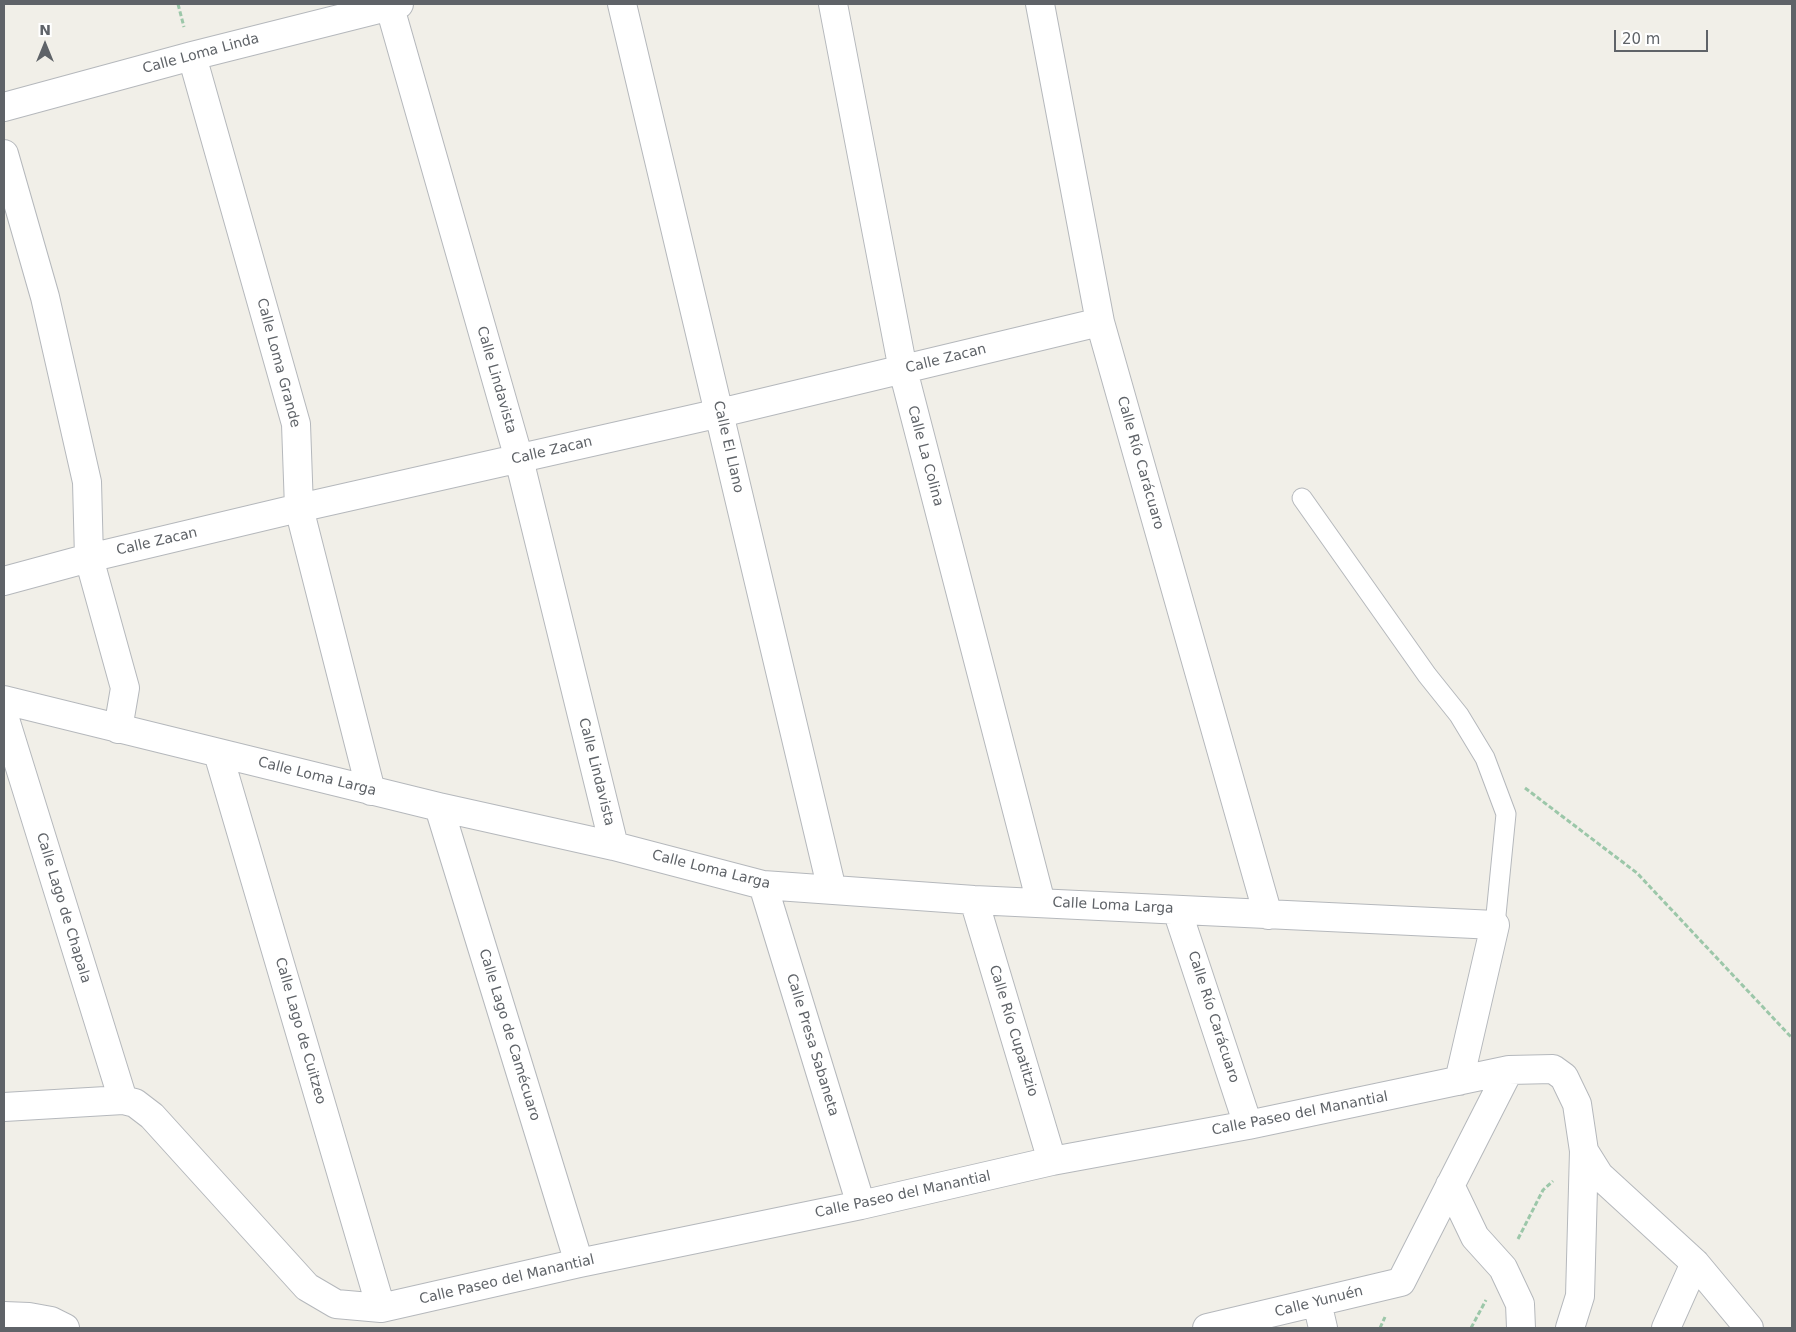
<!DOCTYPE html>
<meta charset="utf-8">
<style>
body{margin:0}
#map{position:relative;width:1796px;height:1332px;overflow:hidden;background:#f1efe8;font-family:"DejaVu Sans",sans-serif}
canvas{display:block}
.frame{position:absolute;inset:0;border:5px solid #5f6368;pointer-events:none}
.north{position:absolute;left:20px;top:20px;width:50px;height:50px;-webkit-text-stroke:4px #fff;paint-order:stroke;rotate:0deg;font-size:14px;font-weight:700;line-height:20px;text-align:center;color:#5f6368}
.north::after{content:'';display:block;margin:auto;width:18px;height:22px;background:#5f6368;clip-path:polygon(50% 0,100% 100%,50% 72%,0 100%)}
.scale{position:absolute;left:1614px;top:30px;width:94px;height:22px;box-sizing:border-box;border:2px solid #5f6368;border-top:0;padding-left:6px;font-size:15px;line-height:18px;white-space:nowrap;color:#5f6368;-webkit-text-stroke:4px #fff;paint-order:stroke}
</style>
<div id="map">
<canvas width="1796" height="1332"></canvas>
<div class="frame"></div>
<div class="north">N</div>
<div class="scale">20 m</div>
</div>
<script>
const ctx = document.querySelector('canvas').getContext('2d');
ctx.lineJoin = 'round';
const toPath = rows => new Path2D(rows.map(r => 'M' + r).join(''));
function trace(path, color, width, dash) { ctx.strokeStyle = color; ctx.lineWidth = width; ctx.lineCap = dash ? 'butt' : 'round'; ctx.setLineDash(dash || []); ctx.stroke(path); }
function drawText(font, color, halo, rows, align = 'center') {
  ctx.font = font + ' "DejaVu Sans",sans-serif'; ctx.lineWidth = 4; ctx.setLineDash([]); ctx.textBaseline = 'middle'; ctx.strokeStyle = halo; ctx.fillStyle = color; for (const [text, x, y, turn = 0] of rows) {
    ctx.save(); ctx.translate(x, y); ctx.rotate((+turn || 0) * Math.PI / 180); ctx.textAlign = isNaN(turn) ? turn : align; if (halo) ctx.strokeText(text, 0, 0); ctx.fillText(text, 0, 0); ctx.restore();
  }
}
const service = toPath([
 [1302,498,1427,675,1459,715,1485,758,1506,814,1495,925]
]);
const minor = toPath([
 [389,4,519,459,614,846],
 [622,4,832,890],
 [833,4,903,370,1041,903],
 [1040,4,1100,322,1268,915],
 [192,56,296,424,299,508,371,791],
 [4,107,192,56,399,4],
 [4,154,45,297,87,482,89,558,125,688,118,729],
 [4,581,89,558,299,508,720,413,1100,322],
 [4,700,439,807,614,846,763,885,974,900,1495,925,1459,1081],
 [4,716,123,1100],
 [218,753,381,1308],
 [439,807,579,1263],
 [763,885,861,1205],
 [974,900,1052,1161],
 [1177,910,1248,1125],
 [4,1107,123,1100,135,1103,152,1116,307,1287,336,1304,381,1308,579,1263,861,1205,1052,1161,1248,1125,1509,1070,1553,1069,1564,1077,1577,1104,1584,1151,1599,1175,1695,1263,1749,1328],
 [1450,1185,1475,1237,1503,1268,1520,1304,1521,1328],
 [1317,1302,1323,1328],
 [4,1316,29,1317,51,1321,65,1328],
 [1207,1328,1401,1282,1509,1070],
 [1570,1328,1580,1296,1584,1151],
 [1666,1328,1695,1263]
]);
trace(service, '#b5b8bc', 21);
trace(minor, '#b5b8bc', 30);
trace(toPath([
 [178,4,184,27],
 [1525,788,1637,873,1792,1038],
 [1518,1239,1543,1190,1553,1181],
 [1380,1328,1385,1317],
 [1471,1328,1486,1300]
]), '#9cc7a9', 3, [5, 2.5]);
trace(service, '#fff', 19);
trace(minor, '#fff', 28);
drawText('14px', '#5f6368', '#fff', [
 ["Calle Loma Linda",201,54,-15],
 ["Calle Zacan",946,359,-14],
 ["Calle Loma Grande",278,363,75],
 ["Calle Lindavista",496,380,74],
 ["Calle El Llano",728,447,77],
 ["Calle Zacan",552,451,-13],
 ["Calle La Colina",925,456,75],
 ["Calle Río Carácuaro",1140,463,74],
 ["Calle Zacan",157,542,-13],
 ["Calle Lindavista",596,772,76],
 ["Calle Loma Larga",317,777,14],
 ["Calle Loma Larga",711,870,14],
 ["Calle Loma Larga",1113,906,3],
 ["Calle Lago de Chapala",63,908,73],
 ["Calle Río Carácuaro",1213,1017,72],
 ["Calle Lago de Cuitzeo",300,1031,74],
 ["Calle Río Cupatitzio",1013,1031,73],
 ["Calle Lago de Camécuaro",509,1035,73],
 ["Calle Presa Sabaneta",812,1045,73],
 ["Calle Paseo del Manantial",1300,1114,-11],
 ["Calle Paseo del Manantial",903,1195,-12],
 ["Calle Paseo del Manantial",507,1280,-13],
 ["Calle Yunuén",1319,1302,-14]
]);
</script>
